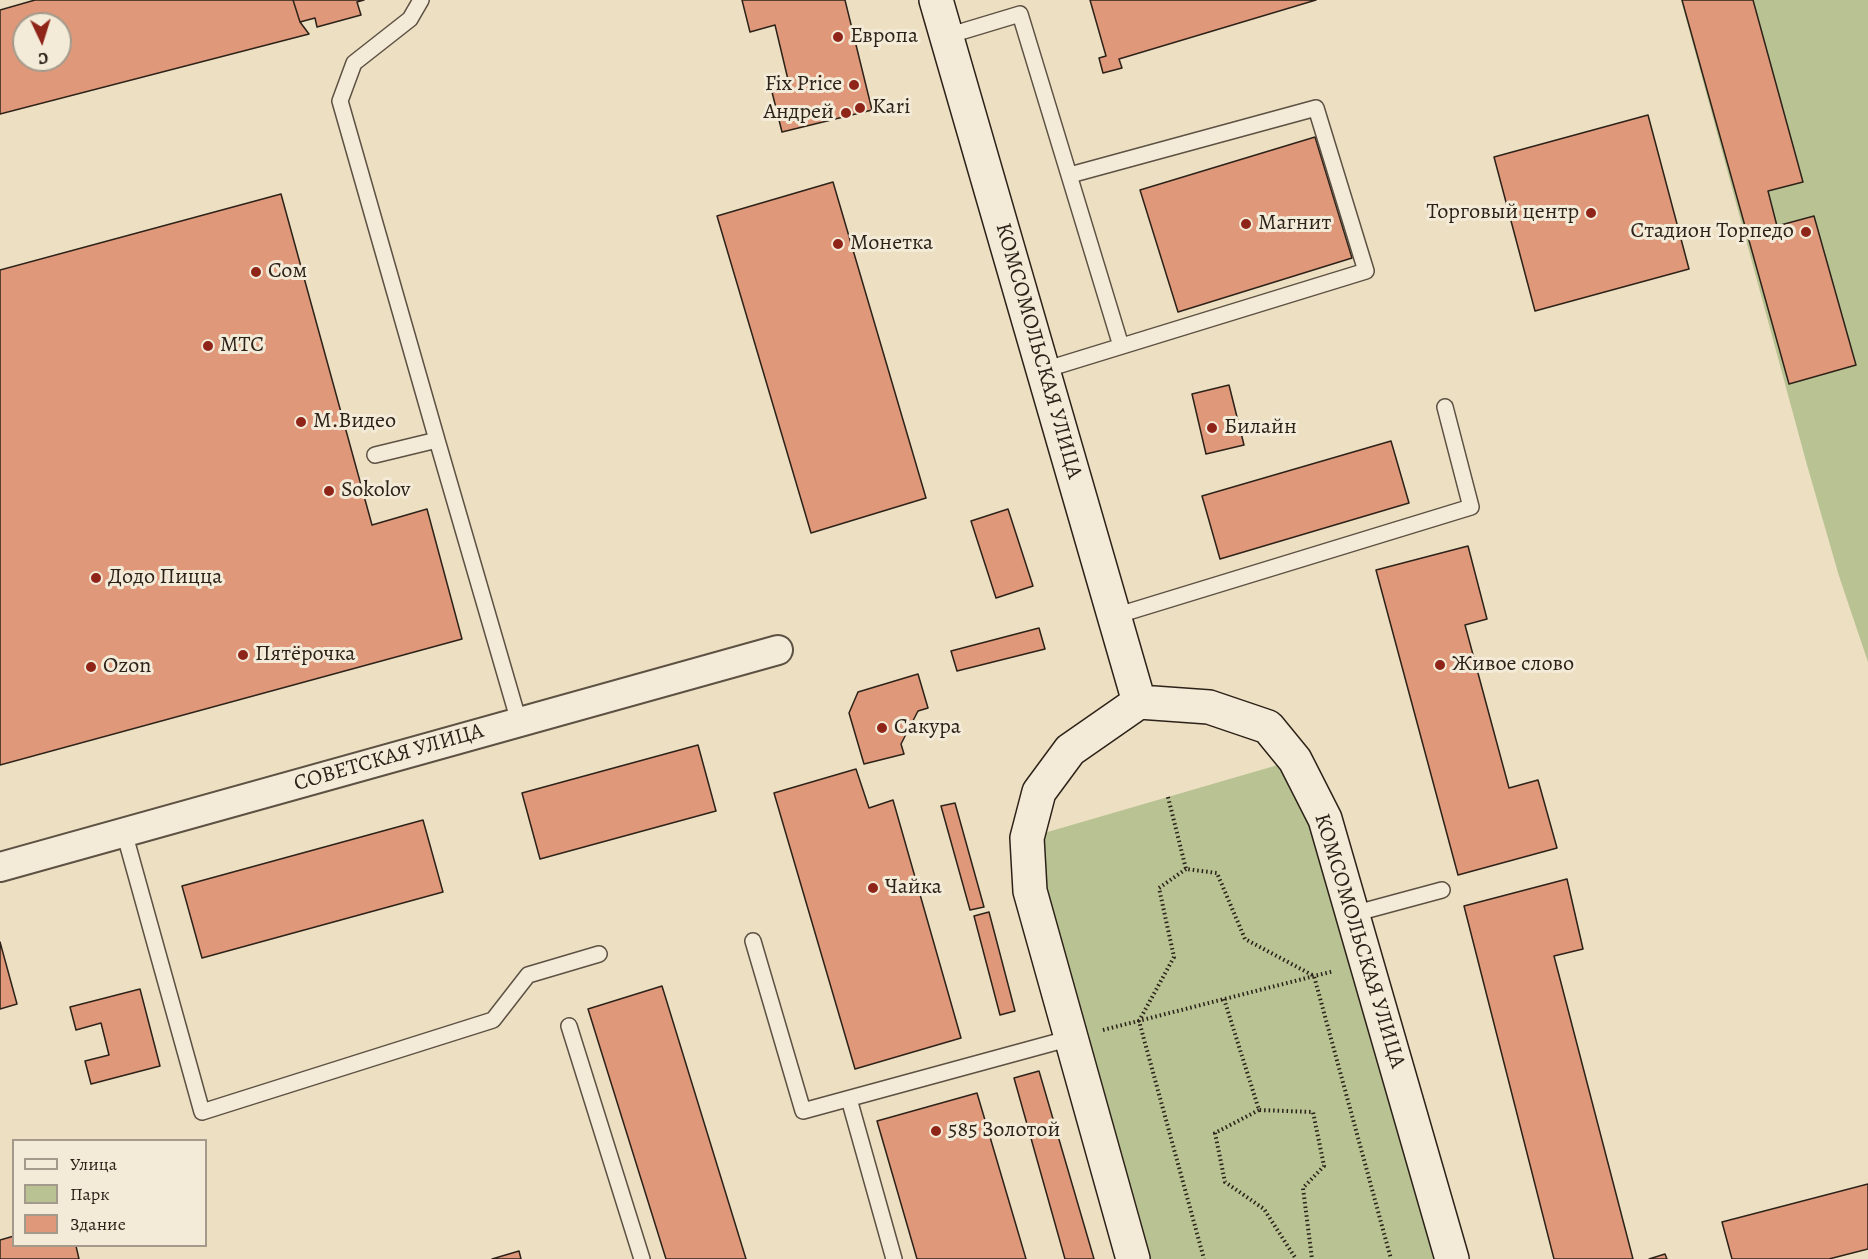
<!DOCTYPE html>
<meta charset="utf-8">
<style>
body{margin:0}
#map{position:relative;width:1868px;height:1259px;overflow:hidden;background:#eddfc1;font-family:Alegreya,serif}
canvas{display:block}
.legend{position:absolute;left:12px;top:1139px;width:195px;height:108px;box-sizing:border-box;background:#f3ead7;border:2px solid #a39a8b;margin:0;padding:8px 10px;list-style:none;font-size:18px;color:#2c2219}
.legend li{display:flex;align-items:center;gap:12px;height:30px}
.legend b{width:30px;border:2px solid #a39a8b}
.north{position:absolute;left:12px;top:12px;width:60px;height:60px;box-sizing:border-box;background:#f3ead7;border:2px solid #a39a8b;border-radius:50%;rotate:176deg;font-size:16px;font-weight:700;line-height:24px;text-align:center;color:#2c2219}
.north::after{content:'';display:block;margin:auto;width:21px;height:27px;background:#8f2418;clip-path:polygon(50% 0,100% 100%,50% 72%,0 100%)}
</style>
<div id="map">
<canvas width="1868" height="1259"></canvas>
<ul class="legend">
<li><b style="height:8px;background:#f3ead7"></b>Улица</li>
<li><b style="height:16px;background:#b8c293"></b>Парк</li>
<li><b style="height:16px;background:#df9879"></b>Здание</li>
</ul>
<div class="north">С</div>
</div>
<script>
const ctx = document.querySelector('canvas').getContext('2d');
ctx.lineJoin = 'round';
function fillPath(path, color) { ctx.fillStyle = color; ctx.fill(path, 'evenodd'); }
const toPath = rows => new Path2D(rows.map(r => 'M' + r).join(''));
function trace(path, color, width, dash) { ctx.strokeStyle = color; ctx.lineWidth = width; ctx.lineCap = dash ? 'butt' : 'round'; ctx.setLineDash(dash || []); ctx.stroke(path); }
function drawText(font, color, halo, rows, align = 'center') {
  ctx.font = font + ' Alegreya,serif'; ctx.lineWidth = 6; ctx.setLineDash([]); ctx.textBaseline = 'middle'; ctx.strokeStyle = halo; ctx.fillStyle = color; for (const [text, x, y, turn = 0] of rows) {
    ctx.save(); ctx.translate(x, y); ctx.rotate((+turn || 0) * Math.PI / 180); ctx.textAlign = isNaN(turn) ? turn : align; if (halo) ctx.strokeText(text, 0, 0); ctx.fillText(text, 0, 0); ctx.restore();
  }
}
fillPath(toPath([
 [1681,0,1868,0,1868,662,1839,576,1807,465],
 [1295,760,1452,1259,1133,1259,1027,838]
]), '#b8c293');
const building = toPath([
 [35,0,293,0,300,22,309,34,0,114,0,10,35,0],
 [24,24,60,24,60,60,24,60,24,24],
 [293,0,364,0,357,2,361,15,317,27,315,18,300,22,293,0],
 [742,0,845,0,872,110,782,132,772,92,790,88,775,25,750,32,742,0],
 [1090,0,1316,0,1119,59,1122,68,1103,73,1099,58,1106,56,1090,0],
 [1682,0,1753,0,1803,182,1768,191,1777,226,1814,216,1856,365,1789,384,1682,0],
 [1648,115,1689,269,1535,311,1494,157,1648,115],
 [1315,137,1352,258,1178,312,1140,190,1315,137],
 [833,182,926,498,811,533,717,216,833,182],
 [281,194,372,525,427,509,462,639,0,765,0,270,281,194],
 [1229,385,1244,445,1206,454,1192,394,1229,385],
 [1391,441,1409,503,1220,559,1202,496,1391,441],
 [1008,509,1033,586,996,598,971,521,1008,509],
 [1468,546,1487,619,1465,625,1509,788,1538,780,1557,848,1458,875,1376,570,1468,546],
 [1039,628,1045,649,957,671,951,651,1039,628],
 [918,674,928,708,918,711,901,744,904,754,864,764,849,713,858,692,918,674],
 [698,745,716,811,540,859,522,793,698,745],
 [856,769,869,808,893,800,961,1038,855,1069,774,793,856,769],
 [955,803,984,907,970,910,941,806,955,803],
 [423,820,443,892,202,958,182,886,423,820],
 [1567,879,1583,949,1554,956,1633,1259,1554,1259,1464,906,1567,879],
 [989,912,1015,1011,1000,1015,974,916,989,912],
 [0,942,17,1004,0,1009,0,942],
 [662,986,746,1259,666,1259,588,1009,662,986],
 [140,989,160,1066,91,1084,85,1061,109,1055,101,1023,76,1030,70,1007,140,989],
 [1039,1071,1094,1259,1065,1259,1014,1078,1039,1071],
 [977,1093,1026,1259,917,1259,877,1121,977,1093],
 [1868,1184,1868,1249,1829,1259,1732,1259,1722,1222,1868,1184],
 [14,1236,14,1246,76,1246,79,1259,0,1259,0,1240,14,1236],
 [519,1251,521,1259,492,1259,519,1251],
 [1665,1254,1667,1259,1649,1259,1665,1254]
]);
fillPath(building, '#df9879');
trace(building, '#2c2219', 1.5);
const lane = toPath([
 [421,0,410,19,354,63,340,101,437,440],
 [947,36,1020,14,1121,346],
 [1044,370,1366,271,1316,108,1070,175],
 [375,455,437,440,519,722],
 [1115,616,1471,507,1445,407],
 [124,832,202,1112,493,1020,528,975,599,954],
 [1353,914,1442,890],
 [753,941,803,1111,1071,1038],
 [569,1026,642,1259],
 [849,1099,894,1259]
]);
const street = toPath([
 [0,867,778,650]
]);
const secondary = toPath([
 [936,0,1139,702],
 [1133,1259,1030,891,1027,838,1039,792,1070,750,1139,702,1209,707,1268,727,1295,760,1325,819,1452,1259]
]);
trace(lane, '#5c5143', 18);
trace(street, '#5c5143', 32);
trace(secondary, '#2c2219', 36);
trace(toPath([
 [1168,797,1186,869,1217,873,1245,939,1314,976,1391,1259],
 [1186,869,1159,888,1174,957,1139,1021,1204,1259],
 [1224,999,1259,1110,1313,1112,1324,1166,1303,1188,1312,1259],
 [1103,1030,1334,971],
 [1259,1110,1215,1133,1225,1182,1264,1209,1296,1259]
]), '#2c2219', 4, [1.5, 3]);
trace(lane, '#f3ead7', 15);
trace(street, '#f3ead7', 28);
trace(secondary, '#f3ead7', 33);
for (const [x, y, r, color] of [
 [838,37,6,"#8f2418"],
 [854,85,6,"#8f2418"],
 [860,108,6,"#8f2418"],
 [846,113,6,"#8f2418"],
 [1591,213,6,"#8f2418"],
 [1246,224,6,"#8f2418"],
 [1806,232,6,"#8f2418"],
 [838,244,6,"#8f2418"],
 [256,272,6,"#8f2418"],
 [208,346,6,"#8f2418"],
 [301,422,6,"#8f2418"],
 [1212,428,6,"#8f2418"],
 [329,491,6,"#8f2418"],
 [96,578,6,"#8f2418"],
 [243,655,6,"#8f2418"],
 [1440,665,6,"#8f2418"],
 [91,667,6,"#8f2418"],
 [882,728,6,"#8f2418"],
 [873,888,6,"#8f2418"],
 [936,1131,6,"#8f2418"]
]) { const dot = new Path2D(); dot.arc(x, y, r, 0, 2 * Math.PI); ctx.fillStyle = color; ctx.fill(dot); trace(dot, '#f3ead7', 2); }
drawText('22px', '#2c2219', '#f3ead7', [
 ["Европа",850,37],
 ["Fix Price",842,85,"right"],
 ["Kari",872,108],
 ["Андрей",834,113,"right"],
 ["Торговый центр",1579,213,"right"],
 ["Магнит",1258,224],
 ["Стадион Торпедо",1794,232,"right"],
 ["Монетка",850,244],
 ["Сом",268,272],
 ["МТС",220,346],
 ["М.Видео",313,422],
 ["Билайн",1224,428],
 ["Sokolov",341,491],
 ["Додо Пицца",108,578],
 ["Пятёрочка",255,655],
 ["Живое слово",1452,665],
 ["Ozon",103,667],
 ["Сакура",894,728],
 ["Чайка",885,888],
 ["585 Золотой",948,1131]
], 'left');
drawText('22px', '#2c2219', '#f3ead7', [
 ["КОМСОМОЛЬСКАЯ УЛИЦА",1038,351,74],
 ["СОВЕТСКАЯ УЛИЦА",389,758,-16],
 ["КОМСОМОЛЬСКАЯ УЛИЦА",1359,941,73]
]);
</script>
